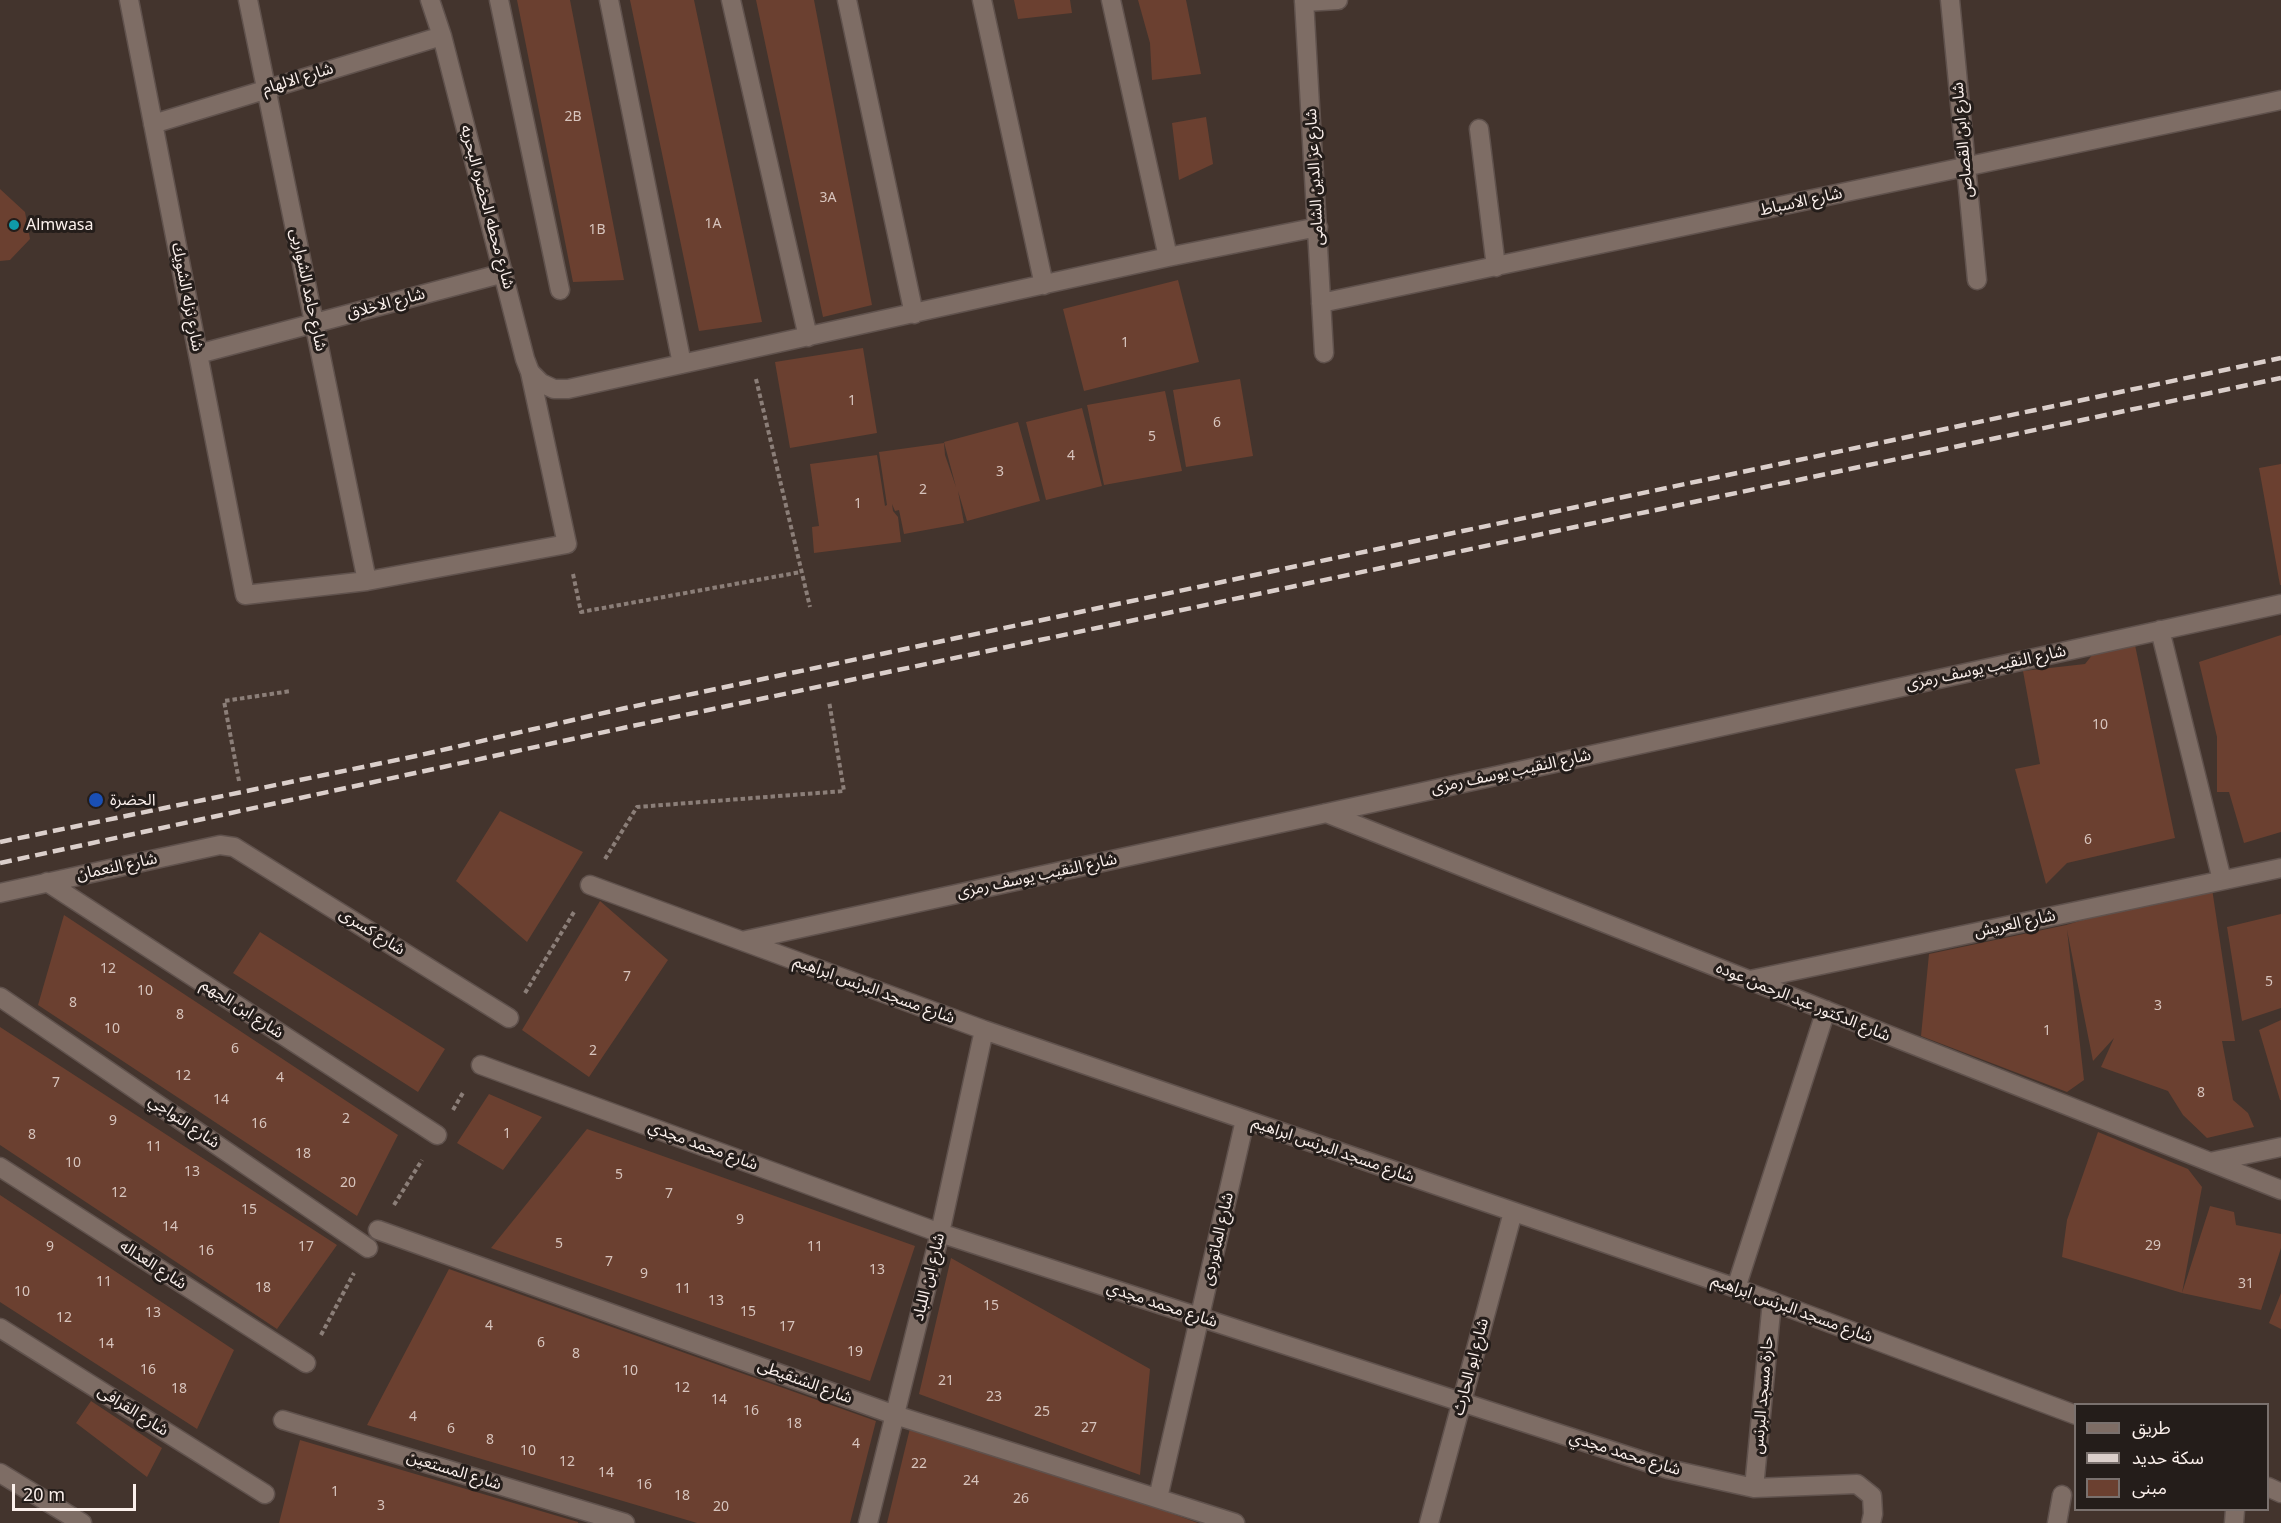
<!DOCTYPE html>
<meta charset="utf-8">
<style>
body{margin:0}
#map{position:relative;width:2281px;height:1523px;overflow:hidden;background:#43342d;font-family:"Noto Sans","Noto Sans Arabic",sans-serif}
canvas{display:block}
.legend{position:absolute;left:2074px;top:1403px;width:195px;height:108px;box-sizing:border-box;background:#241d1a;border:2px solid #7a716e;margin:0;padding:8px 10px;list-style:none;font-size:18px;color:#fbf0ec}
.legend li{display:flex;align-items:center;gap:12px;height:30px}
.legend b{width:30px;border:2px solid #7a716e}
.scale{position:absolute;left:12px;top:1484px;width:124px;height:27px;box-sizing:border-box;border:3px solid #fbf0ec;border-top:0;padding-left:8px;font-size:18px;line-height:21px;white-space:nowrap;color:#fbf0ec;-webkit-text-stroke:4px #241d1a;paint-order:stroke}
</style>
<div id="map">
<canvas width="2281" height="1523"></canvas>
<ul class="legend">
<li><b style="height:8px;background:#7e6d65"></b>طريق</li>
<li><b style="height:8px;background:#dbcfcb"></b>سكة حديد</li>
<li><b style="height:16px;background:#6b4030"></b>مبنى</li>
</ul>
<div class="scale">20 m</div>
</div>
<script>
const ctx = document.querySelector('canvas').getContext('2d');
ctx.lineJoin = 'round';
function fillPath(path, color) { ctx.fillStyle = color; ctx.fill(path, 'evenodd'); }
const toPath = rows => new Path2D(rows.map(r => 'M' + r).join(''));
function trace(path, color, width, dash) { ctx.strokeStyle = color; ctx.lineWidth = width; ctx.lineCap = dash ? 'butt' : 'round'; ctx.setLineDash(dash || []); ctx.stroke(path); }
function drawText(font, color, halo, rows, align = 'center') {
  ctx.font = font + ' "Noto Sans","Noto Sans Arabic",sans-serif'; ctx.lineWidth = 6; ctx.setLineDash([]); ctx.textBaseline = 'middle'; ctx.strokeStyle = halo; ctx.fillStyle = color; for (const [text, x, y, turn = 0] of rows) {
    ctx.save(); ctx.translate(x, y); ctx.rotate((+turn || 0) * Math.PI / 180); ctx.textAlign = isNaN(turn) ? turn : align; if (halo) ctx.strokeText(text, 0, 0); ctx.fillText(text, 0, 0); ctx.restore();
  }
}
fillPath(toPath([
 [517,0,570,0,624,280,573,282],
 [630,0,694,0,762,322,699,331],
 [756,0,814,0,872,305,823,317],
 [1014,0,1070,0,1072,13,1018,19],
 [1138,0,1186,0,1201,74,1152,80,1150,43],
 [1206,117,1213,164,1179,180,1172,123],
 [0,189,25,212,30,239,10,260,0,261],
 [1178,280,1199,362,1084,391,1063,309],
 [863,348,877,433,790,448,775,362],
 [1240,379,1253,456,1186,467,1173,390],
 [1165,391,1182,471,1104,485,1087,405],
 [1082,408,1102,486,1046,500,1026,422],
 [1018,422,1040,501,967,521,958,491,964,523,904,534,899,510,895,511,892,504,893,511,898,517,901,542,814,553,812,527,819,526,810,464,877,455,885,506,887,505,879,452,944,443,945,455,956,487,944,442],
 [2281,464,2281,585,2280,585,2259,468],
 [2281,635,2281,832,2244,843,2229,792,2217,792,2217,737,2199,662],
 [2135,645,2175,838,2067,863,2046,884,2015,769,2040,764,2023,671,2085,664,2093,654],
 [500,811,583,852,527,942,456,881],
 [2211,882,2235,1041,2222,1041,2233,1100,2248,1113,2254,1127,2207,1138,2183,1115,2168,1091,2101,1067,2114,1038,2093,1061,2067,930,2084,1080,2067,1092,1921,1036,1929,954,2066,925],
 [600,901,668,960,589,1077,522,1030],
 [2281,914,2281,1008,2242,1021,2227,927],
 [64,915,398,1135,357,1216,38,1005],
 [260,932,445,1049,418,1092,233,973],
 [2281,1020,2281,1100,2280,1100,2259,1030],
 [0,1027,337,1245,277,1329,0,1145],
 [489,1094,542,1117,503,1170,457,1143],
 [587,1129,915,1246,870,1381,491,1248],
 [2098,1132,2188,1169,2202,1187,2182,1293,2062,1257,2067,1220],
 [0,1195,234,1350,197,1429,0,1302],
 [2210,1206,2234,1212,2236,1225,2281,1234,2281,1248,2261,1310,2182,1293],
 [951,1258,1150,1369,1140,1475,919,1394],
 [449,1269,876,1421,850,1523,697,1523,367,1425],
 [2281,1293,2281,1329,2269,1323],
 [91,1401,162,1448,147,1477,76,1423],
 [912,1420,1198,1523,887,1523],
 [300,1440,578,1522,578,1523,279,1523]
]), '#6b4030');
const street = toPath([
 [129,0,245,595,367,581,567,544,530,372],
 [248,0,367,581],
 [430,0,442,36,525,359,530,372,541,383,554,389,568,389,1168,257,1318,227],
 [499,0,560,290],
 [609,0,682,364],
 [731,0,808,337],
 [847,0,914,314],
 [982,0,1044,285],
 [1111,0,1168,257],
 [1304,0,1324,353],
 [1950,0,1977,280],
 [1304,2,1338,0],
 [153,124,442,36],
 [1479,129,1496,267],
 [1321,303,2281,100],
 [198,354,504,273],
 [2160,630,2222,880],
 [1326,813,2281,1190],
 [47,882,437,1135],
 [590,885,984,1030,1736,1288,2076,1415],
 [0,893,220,845,234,847,509,1018],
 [742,941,2281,604],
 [1750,980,2281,868],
 [0,997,368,1248],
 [481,1065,940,1233,1668,1469,1754,1488,1857,1484,1872,1496,1873,1514,1871,1523],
 [2210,1162,2281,1147],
 [0,1167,306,1363],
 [378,1230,895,1415,1235,1523],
 [1736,1288,1826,1010],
 [0,1328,265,1494],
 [283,1420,625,1523],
 [0,1473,82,1523],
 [2268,1487,2281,1493],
 [1754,1488,1772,1301],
 [1158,1498,1245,1120],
 [868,1523,940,1233,984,1030],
 [1429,1523,1513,1212],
 [2057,1523,2062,1495],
 [2234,1523,2235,1510]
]);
trace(street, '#60524d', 21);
trace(toPath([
 [756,379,810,607],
 [573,574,581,612,801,572],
 [239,781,224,701,291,691],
 [605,859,637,807,844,791,829,701],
 [525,993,574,912],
 [453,1110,464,1091],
 [394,1205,422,1160],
 [321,1335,354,1273]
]), '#8b7e78', 4, [4.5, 3]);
trace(street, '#7e6d65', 18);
trace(toPath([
 [0,842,416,756,621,709,2281,358],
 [0,863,623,728,2281,378]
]), '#dbcfcb', 4.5, [12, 6]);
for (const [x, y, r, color] of [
 [14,225,6,"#0f9aa8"],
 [96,800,8,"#1a4fb4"]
]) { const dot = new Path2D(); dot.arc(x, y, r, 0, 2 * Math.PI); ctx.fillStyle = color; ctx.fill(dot); trace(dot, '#241d1a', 2); }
drawText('14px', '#d7c4bd', null, [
 ["2B",573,117],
 ["3A",828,198],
 ["1A",713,224],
 ["1B",597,230],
 ["1",1125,343],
 ["1",852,401],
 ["6",1217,423],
 ["5",1152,437],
 ["4",1071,456],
 ["3",1000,472],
 ["2",923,490],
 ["1",858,504],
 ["10",2100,725],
 ["6",2088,840],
 ["12",108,969],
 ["7",627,977],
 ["5",2269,982],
 ["10",145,991],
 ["8",73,1003],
 ["3",2158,1006],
 ["8",180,1015],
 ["10",112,1029],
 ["1",2047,1031],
 ["6",235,1049],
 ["2",593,1051],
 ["12",183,1076],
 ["4",280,1078],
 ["7",56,1083],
 ["8",2201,1093],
 ["14",221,1100],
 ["2",346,1119],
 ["9",113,1121],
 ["16",259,1124],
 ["1",507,1134],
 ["8",32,1135],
 ["11",154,1147],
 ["18",303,1154],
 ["10",73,1163],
 ["13",192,1172],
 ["5",619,1175],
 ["20",348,1183],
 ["12",119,1193],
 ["7",669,1194],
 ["15",249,1210],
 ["9",740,1220],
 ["14",170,1227],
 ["5",559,1244],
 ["29",2153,1246],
 ["9",50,1247],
 ["17",306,1247],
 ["11",815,1247],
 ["16",206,1251],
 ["7",609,1262],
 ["13",877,1270],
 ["9",644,1274],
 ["11",104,1282],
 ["31",2246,1284],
 ["18",263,1288],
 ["11",683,1289],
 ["10",22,1292],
 ["13",716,1301],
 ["15",991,1306],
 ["15",748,1312],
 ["13",153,1313],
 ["12",64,1318],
 ["4",489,1326],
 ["17",787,1327],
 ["6",541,1343],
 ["14",106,1344],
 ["19",855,1352],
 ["8",576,1354],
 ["16",148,1370],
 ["10",630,1371],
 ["21",946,1381],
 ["12",682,1388],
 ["18",179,1389],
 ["23",994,1397],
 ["14",719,1400],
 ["16",751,1411],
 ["25",1042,1412],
 ["4",413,1417],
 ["18",794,1424],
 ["27",1089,1428],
 ["6",451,1429],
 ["8",490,1440],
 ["4",856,1444],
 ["10",528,1451],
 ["12",567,1462],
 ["22",919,1464],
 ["14",606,1473],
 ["24",971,1481],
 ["16",644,1485],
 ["1",335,1492],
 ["18",682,1496],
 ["26",1021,1499],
 ["3",381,1506],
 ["20",721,1507]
]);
drawText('16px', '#fbf0ec', '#241d1a', [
 ["شارع الالهام",298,79,-17],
 ["شارع ابن القصاص",1963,140,-95],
 ["شارع عز الدين الشامى",1315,177,-93],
 ["شارع الاسباط",1801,202,-12],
 ["شارع محطه الحضره البحريه",487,207,75],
 ["شارع حامد الشواربى",308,290,78],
 ["شارع نزله الشويك",187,297,79],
 ["شارع الاخلاق",386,304,-15],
 ["شارع النقيب يوسف رمزى",1986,668,-12],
 ["شارع النقيب يوسف رمزى",1511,772,-12],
 ["شارع النعمان",117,867,-12],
 ["شارع النقيب يوسف رمزى",1037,876,-12],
 ["شارع العريش",2015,924,-12],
 ["شارع كسرى",372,932,32],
 ["شارع مسجد البرنس ابراهيم",874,990,20],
 ["شارع الدكتور عبد الرحمن عوده",1803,1002,22],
 ["شارع ابن الجهم",242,1009,33],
 ["شارع النواجي",184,1122,34],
 ["شارع محمد مجدي",703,1146,20],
 ["شارع مسجد البرنس ابراهيم",1333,1150,19],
 ["شارع الماتوردى",1218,1239,-77],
 ["شارع العداله",153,1265,33],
 ["شارع ابن اللباد",929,1277,-76],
 ["شارع محمد مجدي",1162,1305,18],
 ["شارع مسجد البرنس ابراهيم",1792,1309,20],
 ["شارع ابو الحارث",1471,1367,-75],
 ["شارع الشنقيطى",805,1382,20],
 ["حارة مسجد البرنس",1763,1395,-85],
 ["شارع القرافى",133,1411,32],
 ["شارع محمد مجدي",1625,1454,17],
 ["شارع المستعين",454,1471,17]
]);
drawText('16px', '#fbf0ec', '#241d1a', [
 ["Almwasa",26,225],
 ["الحضرة",110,800]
], 'left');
</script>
